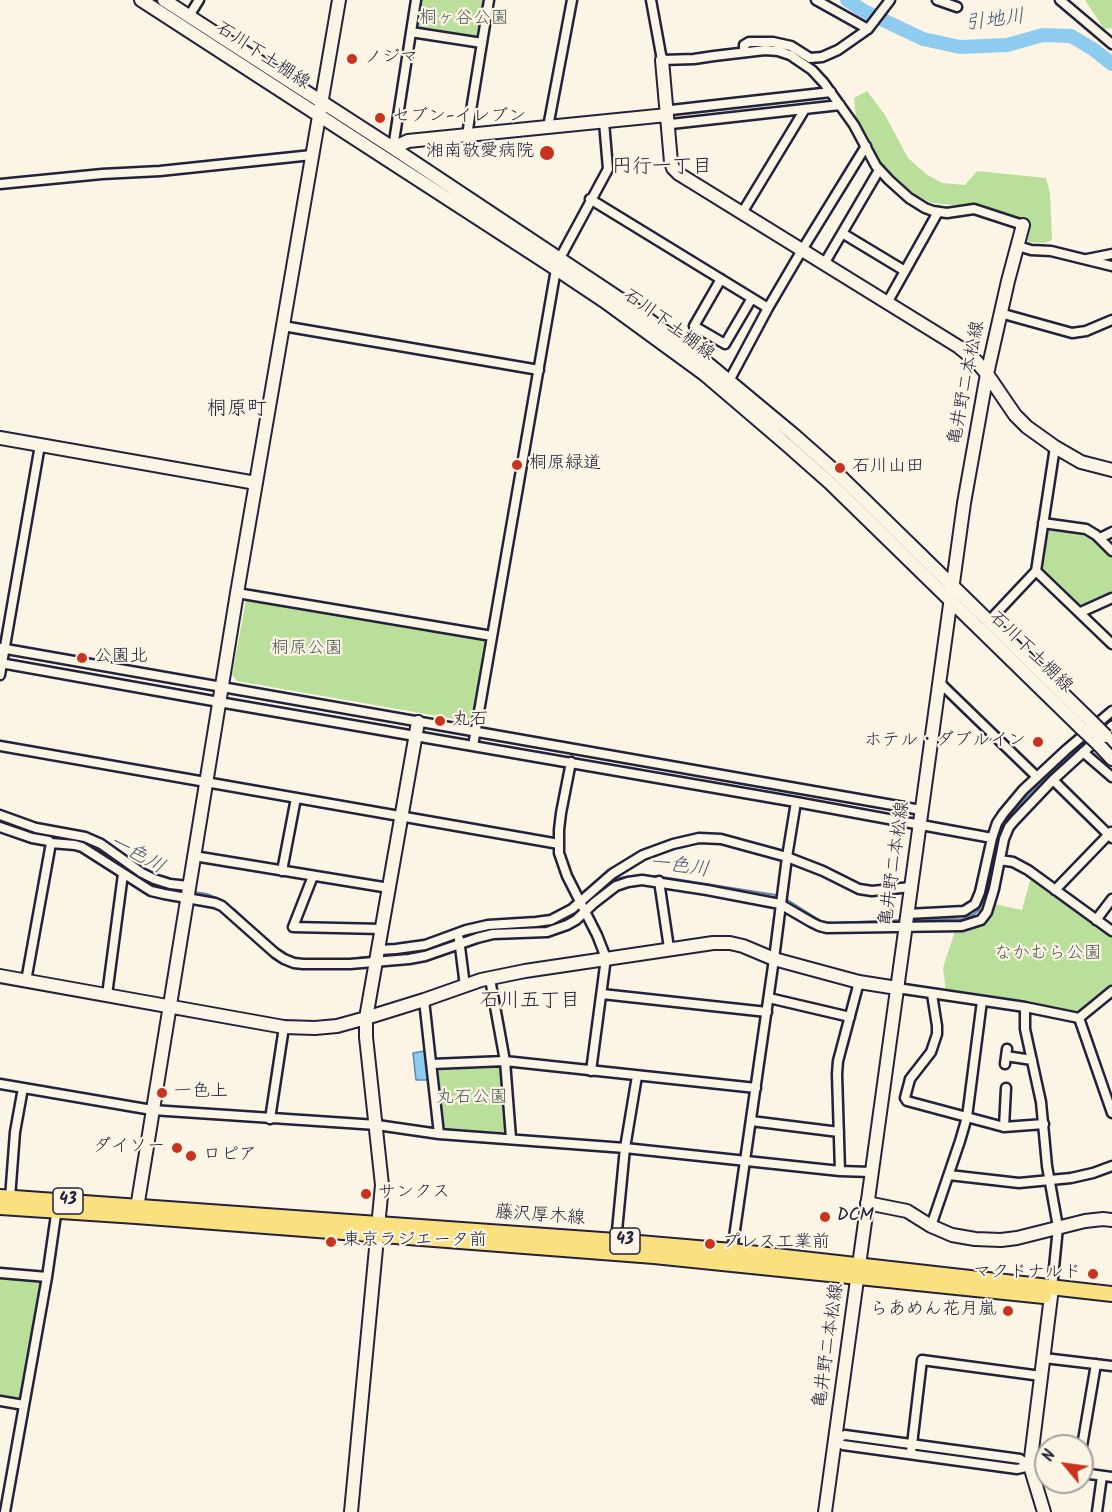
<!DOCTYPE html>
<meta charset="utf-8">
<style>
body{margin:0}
#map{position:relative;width:1112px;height:1512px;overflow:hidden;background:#fcf5e5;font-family:Kalam,sans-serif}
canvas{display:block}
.north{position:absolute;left:1034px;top:1434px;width:60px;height:60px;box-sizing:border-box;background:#fcf5e5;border:2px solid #a5a1a1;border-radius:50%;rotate:299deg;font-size:16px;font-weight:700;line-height:24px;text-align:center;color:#22223b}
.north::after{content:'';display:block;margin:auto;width:21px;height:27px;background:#c8321e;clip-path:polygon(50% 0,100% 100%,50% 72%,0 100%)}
</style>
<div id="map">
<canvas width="1112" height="1512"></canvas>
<div class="north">N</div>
</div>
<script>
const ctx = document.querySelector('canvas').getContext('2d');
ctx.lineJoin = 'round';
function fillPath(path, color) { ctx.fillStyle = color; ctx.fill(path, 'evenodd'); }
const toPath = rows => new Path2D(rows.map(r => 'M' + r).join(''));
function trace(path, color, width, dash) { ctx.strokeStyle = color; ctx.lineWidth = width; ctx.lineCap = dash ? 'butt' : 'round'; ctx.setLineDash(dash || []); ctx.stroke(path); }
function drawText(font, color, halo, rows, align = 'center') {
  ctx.font = font + ' Kalam,"Klee One",sans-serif'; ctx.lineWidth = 4.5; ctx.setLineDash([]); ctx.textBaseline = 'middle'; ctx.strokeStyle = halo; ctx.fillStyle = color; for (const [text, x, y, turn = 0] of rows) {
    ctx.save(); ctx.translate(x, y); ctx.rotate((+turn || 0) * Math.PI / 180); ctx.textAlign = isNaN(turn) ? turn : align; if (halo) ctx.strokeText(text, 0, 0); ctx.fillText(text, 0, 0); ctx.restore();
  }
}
fillPath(toPath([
 [416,0,489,0,482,43,411,32],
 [1085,0,1112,0,1112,28,1104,29],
 [867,91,885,115,908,158,926,174,942,183,965,185,977,171,1046,178,1050,193,1052,240,1045,243,1028,242,1022,220,974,204,950,205,933,203,920,198,901,183,880,162,856,119,854,98],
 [1049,528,1084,532,1091,535,1112,555,1112,594,1084,607,1081,607,1042,571,1041,567,1041,560,1047,530],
 [248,597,487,639,472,722,237,681,232,675,246,600],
 [1031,877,1112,938,1112,984,1081,1013,946,992,943,968,955,931,978,925,988,917,994,904,1022,910],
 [505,1061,511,1138,439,1134,432,1064],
 [0,1273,47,1277,24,1405,0,1402]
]), '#b9df9a');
const water = toPath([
 [430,1050,433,1080,416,1080,413,1053,430,1050]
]);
fillPath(water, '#8eccef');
trace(water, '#6388a7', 1.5);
trace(toPath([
 [1103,726,1112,719],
 [0,822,36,833,83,842,99,850,135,874,151,883,168,889,185,891],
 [194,892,207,894,221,900,235,910,270,943,286,954,295,958,303,959,350,959,373,956],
 [786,899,821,921,833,923,902,920],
 [585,905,611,883,619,878,633,876,656,876,776,895,780,897],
 [911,920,963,919,973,915,979,910,986,894,998,838,1007,819,1031,792,1087,740],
 [382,956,394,956,423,951,477,932,491,930,551,926,560,922,581,909]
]), '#6388a7', 2);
trace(toPath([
 [847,0,864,11,923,39,960,47,1007,45,1043,35,1071,36,1093,49,1112,64]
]), '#8eccef', 14);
const street = toPath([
 [651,0,662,60,694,59,714,56,765,50,778,51,790,55,812,70,824,83,854,125,876,166,889,180,909,198,925,208,933,211,947,213,974,209,1023,225],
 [816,0,868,29],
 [937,0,957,7],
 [1060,0,1112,44],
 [189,16,199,0],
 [411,32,482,43],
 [744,52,744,45,749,42,773,42,791,46,810,58,822,57,838,50,868,29,890,0],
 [831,92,671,110,667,115,671,124,840,105],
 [548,127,572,0],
 [467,135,489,0],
 [393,148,416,0],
 [0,184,102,174,160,171,312,155],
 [590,199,768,308],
 [742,213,805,109],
 [842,233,905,271],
 [1018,246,1031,250,1051,251,1112,266],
 [560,258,608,169,604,122],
 [1087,259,1112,254],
 [824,264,879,170],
 [721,279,694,326,725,344,752,298],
 [887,303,938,212],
 [1000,313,1072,333,1086,331,1112,320],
 [283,326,539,370],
 [729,381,768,308,802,250,866,146],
 [1055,447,1036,571,1112,644],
 [1043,523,1086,529,1096,535,1112,551],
 [1100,538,1112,532],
 [237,593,492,636],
 [1081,612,1112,598],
 [989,621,1036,571],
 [0,648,921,810],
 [0,663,219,702,796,802,992,838],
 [0,675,40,445],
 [939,682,1037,777],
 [0,746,559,844],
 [473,746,556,269],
 [1083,752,1112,777],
 [571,762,561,813,559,830,559,853,567,876,597,935,606,958,591,1071],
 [1053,780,1112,838],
 [0,815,36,828,85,837,101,844,142,873,154,879,170,884,188,886],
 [0,827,32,838,49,841,51,843,75,845,82,847,151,891,164,894,215,903,222,906,275,953,284,959,294,963,303,964,350,964,409,959,425,956,477,938,493,934,547,932,567,925,576,920,594,903,616,886,628,882,642,880,707,890,780,904,811,922,819,926,827,928,962,926,981,920,987,912,994,889,1004,839,1009,827,1015,820,1053,780,1112,726],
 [194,856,389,888],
 [1000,860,1013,862,1028,870,1112,931],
 [282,871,296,798],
 [313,876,293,927,382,929],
 [659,881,669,948],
 [1055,890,1111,832],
 [907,914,964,911,975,904,980,892,992,838,997,823,1003,814,1023,790,1066,750,1112,711],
 [1096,920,1112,899],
 [459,939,465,986],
 [379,950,396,949,425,945,466,930,488,925,536,922,551,920,572,909,612,874,643,855,673,844,699,838,721,839,787,857,823,871,859,889,872,891,911,887],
 [490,979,505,1061,511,1138],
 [26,981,51,843],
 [897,988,1025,1007,1079,1018,1112,991],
 [602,994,767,1012],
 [932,994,937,1026,937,1034,931,1052,910,1079,905,1098,907,1101,1004,1127,1044,1124],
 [107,995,123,874],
 [769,998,850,1017],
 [424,1000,439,1134],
 [1025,1007,1025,1029,1041,1102,1047,1166,1058,1227,1052,1288],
 [1079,1018,1112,1113],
 [1006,1056,1032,1060],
 [432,1064,505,1061,756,1088],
 [1005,1064,1007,1049],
 [0,1084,152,1110,377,1125,439,1134,625,1148,840,1171,871,1172],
 [270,1119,284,1027],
 [751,1121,839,1132],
 [1004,1127,1006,1088],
 [840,1171,837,1074,838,1061,859,982],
 [949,1175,1019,1183,1071,1178,1093,1173,1112,1166],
 [10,1198,15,1132,23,1088],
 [931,1226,960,1141,967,1117,982,1001],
 [616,1241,625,1148,637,1076],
 [732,1251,774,959,787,857,796,802],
 [0,1273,47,1277],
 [1044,1358,1112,1366],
 [0,1401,24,1405],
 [834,1439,843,1445,1017,1469,1030,1466,1046,1468],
 [834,1439,845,1435,1020,1459,1030,1466],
 [1082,1446,1096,1364],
 [911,1453,922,1360,1041,1376],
 [1082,1473,1112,1477],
 [5,1512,47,1277,57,1208],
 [1097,1512,1102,1476]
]);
const secondary = toPath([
 [141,0,556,269,604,301,704,374,787,445,830,483,1081,728],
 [164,0,393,148,629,305,711,366,794,435,837,473,1090,720],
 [662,60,671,162,673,168,679,174,959,347,976,361,987,374,1015,415,1027,427,1055,447,1081,462,1112,470],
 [393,148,408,141,667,115],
 [0,438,256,483],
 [1098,744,1112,759],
 [0,976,284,1027,315,1028,337,1026,366,1018,424,1000,481,980,525,971,713,943,730,943,743,946,774,959,859,982,897,988],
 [867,1203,907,1211,931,1226,952,1235,975,1239,1001,1240,1017,1238,1085,1221,1103,1219,1112,1220],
 [136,1214,237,593,339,0],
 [351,1512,382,1185,366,1037,366,1018,418,722],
 [825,1512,964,503,987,374,1008,281,1023,225],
 [1044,1512,1030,1466,1052,1288]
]);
const primary = toPath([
 [0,1197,616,1241,732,1251,1112,1294],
 [0,1207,136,1216,654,1256,1044,1296]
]);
trace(street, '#22223b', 13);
trace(secondary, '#22223b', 16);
trace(primary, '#22223b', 18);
trace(street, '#fcf5e5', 8);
trace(secondary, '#fcf5e5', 12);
trace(primary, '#fbe080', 14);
const secondaryBridge = toPath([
 [1090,720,1106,736],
 [1081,728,1098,744]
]);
trace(secondaryBridge, '#22223b', 16, []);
trace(secondaryBridge, '#fcf5e5', 12);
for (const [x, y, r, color] of [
 [352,59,6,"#c8321e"],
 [380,118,6,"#c8321e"],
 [547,153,8,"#c8321e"],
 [517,465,6,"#c8321e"],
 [840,468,6,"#c8321e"],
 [82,658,6,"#c8321e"],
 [440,721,6,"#c8321e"],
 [1038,742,6,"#c8321e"],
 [162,1093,6,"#c8321e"],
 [177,1148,6,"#c8321e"],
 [191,1156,6,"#c8321e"],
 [366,1194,6,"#c8321e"],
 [825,1217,6,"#c8321e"],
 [331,1242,6,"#c8321e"],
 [710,1244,6,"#c8321e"],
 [1093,1274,6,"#c8321e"],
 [1008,1311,6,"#c8321e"]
]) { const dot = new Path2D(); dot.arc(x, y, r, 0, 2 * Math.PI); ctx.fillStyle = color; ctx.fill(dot); trace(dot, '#fcf5e5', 2); }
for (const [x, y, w] of [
 [68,1201,30],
 [625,1241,30]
]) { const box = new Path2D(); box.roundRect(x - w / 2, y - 13, w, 26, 4.5); ctx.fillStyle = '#fcf5e5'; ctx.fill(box); trace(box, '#22223b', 1.5); }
drawText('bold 16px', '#22223b', null, [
 ["43",68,1201],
 ["43",625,1241]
]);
drawText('18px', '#4f5b58', '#fcf5e5', [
 ["桐ヶ谷公園",464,20],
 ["桐原公園",307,650],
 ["なかむら公園",1048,955],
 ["丸石公園",472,1099]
]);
drawText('18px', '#22223b', '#fcf5e5', [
 ["石川下土棚線",262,57,33],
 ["石川下土棚線",668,326,36],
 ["亀井野二本松線",968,383,-79],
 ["石川下土棚線",1030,653,44],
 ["亀井野二本松線",896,864,-82],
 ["藤沢厚木線",540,1217,4],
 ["亀井野二本松線",830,1346,-82]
]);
drawText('18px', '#22223b', '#fcf5e5', [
 ["ノジマ",364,59],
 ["セブン-イレブン",392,118],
 ["湘南敬愛病院",534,153,"right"],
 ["桐原緑道",529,465],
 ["石川山田",852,468],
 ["公園北",94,658],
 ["丸石",452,721],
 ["ホテル・ダブルイン",1026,742,"right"],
 ["一色上",174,1093],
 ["ダイソー",165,1148,"right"],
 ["ロピア",203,1156],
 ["サンクス",378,1194],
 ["DCM",837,1217],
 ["東京ラジエータ前",343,1242],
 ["プレス工業前",722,1244],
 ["マクドナルド",1081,1274,"right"],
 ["らあめん花月嵐",996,1311,"right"]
], 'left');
drawText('italic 20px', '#425571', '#fcf5e5', [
 ["引地川",995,22,-7],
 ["一色川",136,856,29],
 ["一色川",679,868,8]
]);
drawText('20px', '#22223b', '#fcf5e5', [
 ["円行一丁目",662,169],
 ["桐原町",237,411],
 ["石川五丁目",530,1003]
]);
</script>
